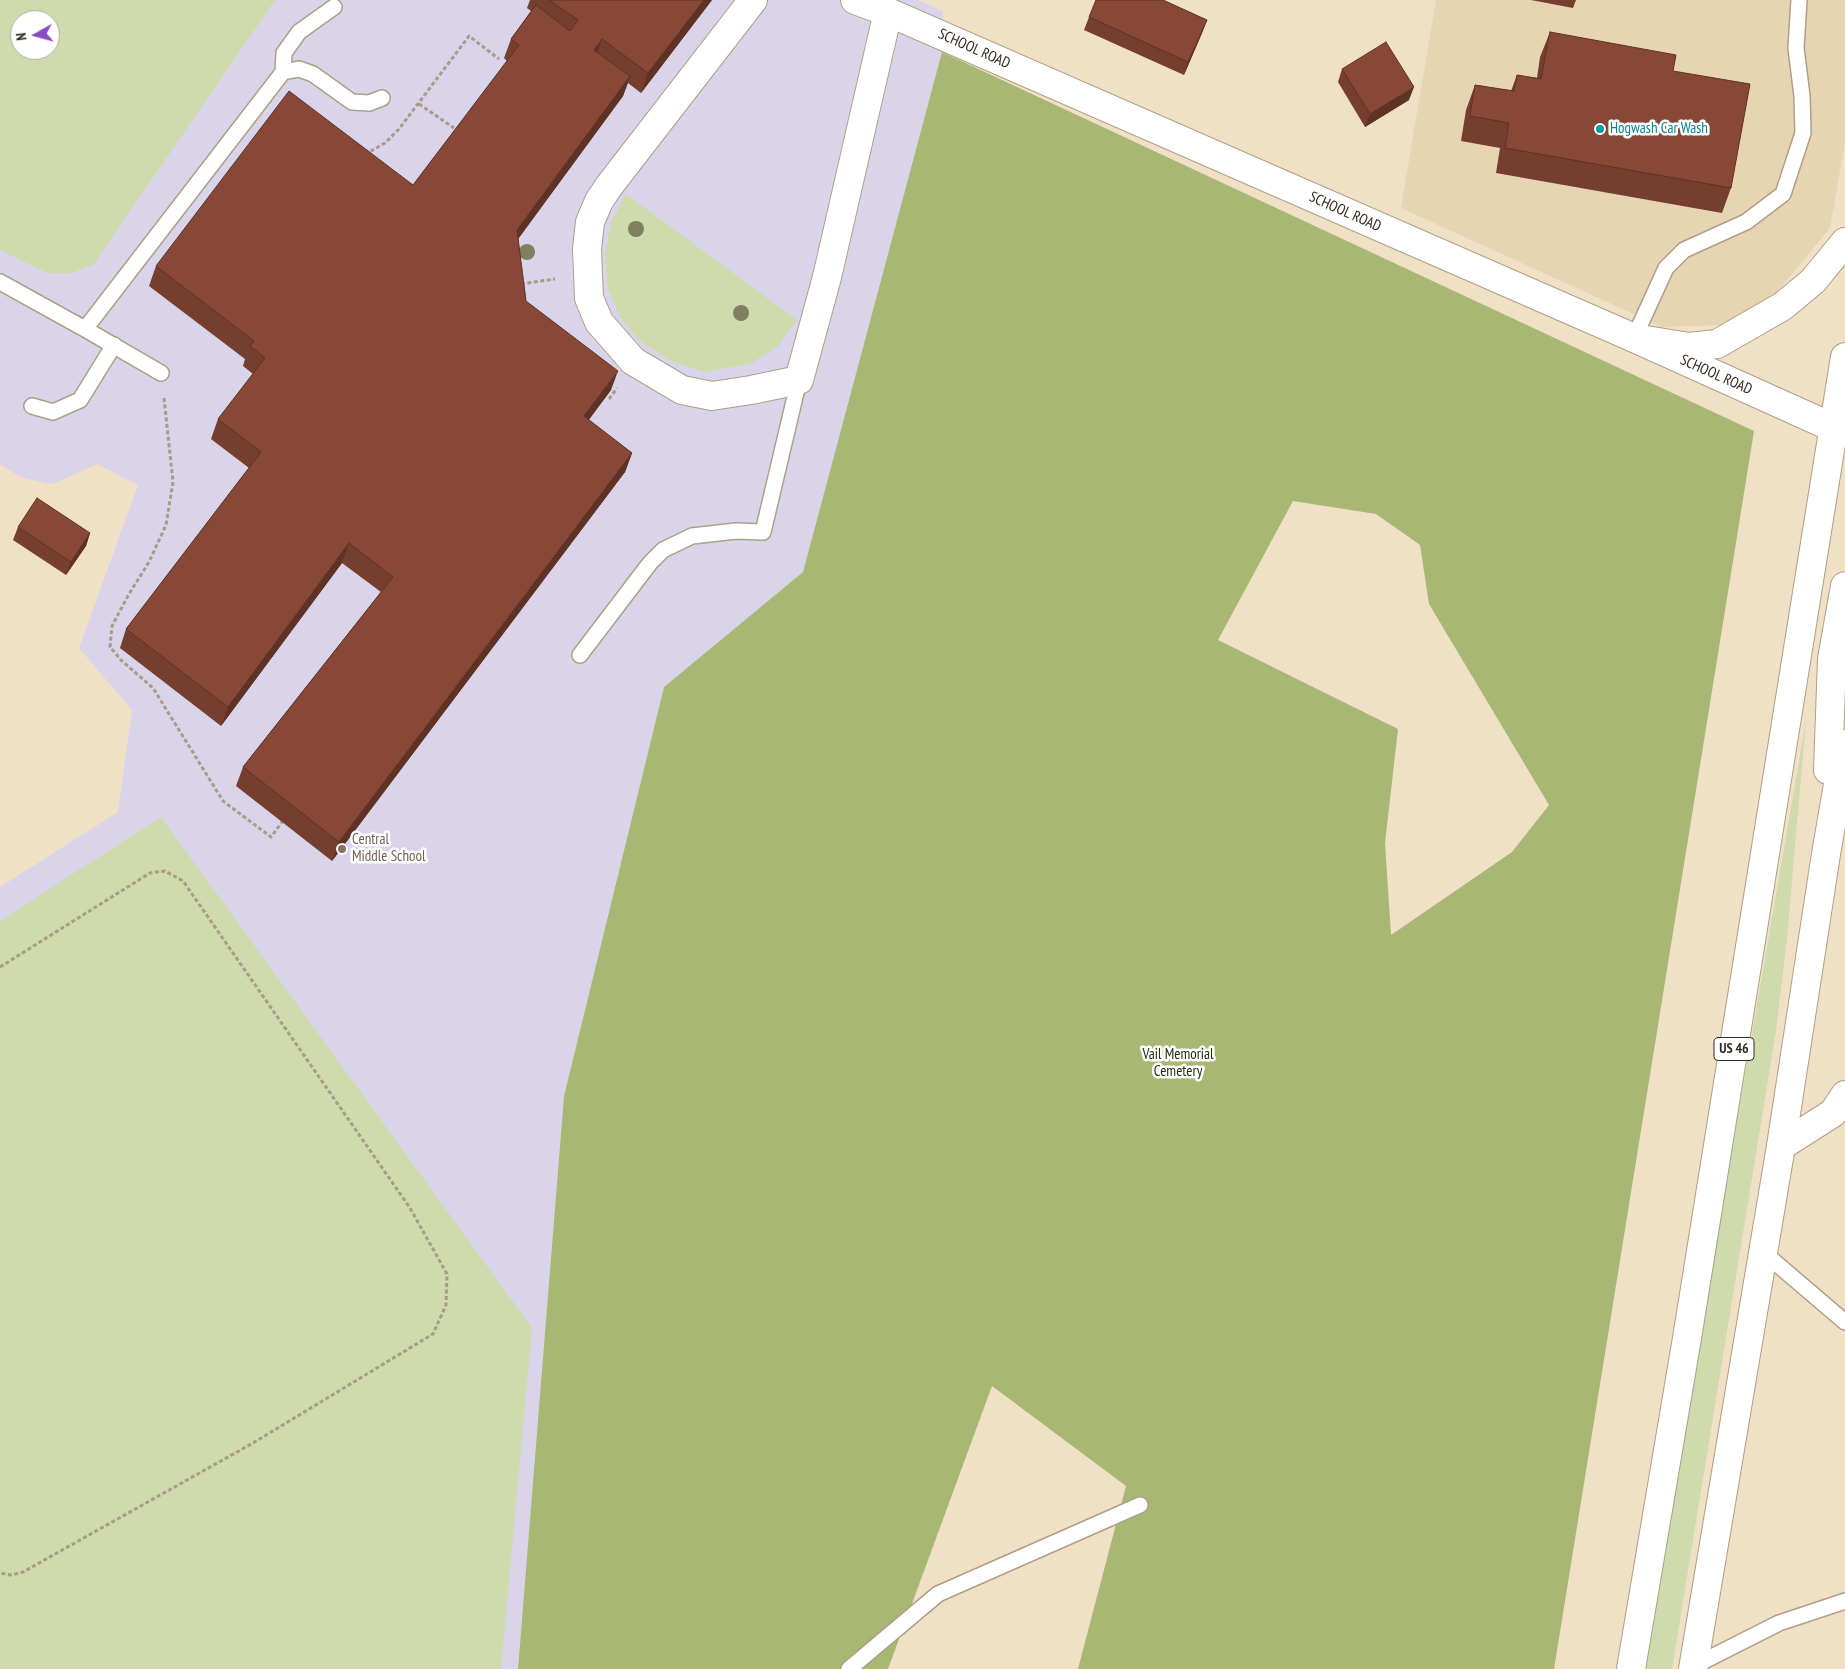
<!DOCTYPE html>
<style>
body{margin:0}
#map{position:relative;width:1845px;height:1669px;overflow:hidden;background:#f0e0c5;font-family:"PT Sans Narrow",sans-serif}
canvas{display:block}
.north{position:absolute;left:10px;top:10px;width:50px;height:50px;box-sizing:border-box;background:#fff;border:1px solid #adaaa6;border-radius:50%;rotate:263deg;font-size:14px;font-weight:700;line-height:20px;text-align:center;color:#322b21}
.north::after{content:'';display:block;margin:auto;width:18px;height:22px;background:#864cc3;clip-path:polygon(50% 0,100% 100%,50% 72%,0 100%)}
</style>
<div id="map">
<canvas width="1845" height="1669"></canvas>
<div class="north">N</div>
</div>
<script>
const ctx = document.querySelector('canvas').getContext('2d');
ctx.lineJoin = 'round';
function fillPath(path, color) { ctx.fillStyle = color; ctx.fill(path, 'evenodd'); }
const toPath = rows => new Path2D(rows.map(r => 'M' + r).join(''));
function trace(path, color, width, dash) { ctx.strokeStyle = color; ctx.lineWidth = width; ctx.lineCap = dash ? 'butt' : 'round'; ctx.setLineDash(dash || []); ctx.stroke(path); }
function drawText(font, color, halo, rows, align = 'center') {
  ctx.font = font + ' "PT Sans Narrow",sans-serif'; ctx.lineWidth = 5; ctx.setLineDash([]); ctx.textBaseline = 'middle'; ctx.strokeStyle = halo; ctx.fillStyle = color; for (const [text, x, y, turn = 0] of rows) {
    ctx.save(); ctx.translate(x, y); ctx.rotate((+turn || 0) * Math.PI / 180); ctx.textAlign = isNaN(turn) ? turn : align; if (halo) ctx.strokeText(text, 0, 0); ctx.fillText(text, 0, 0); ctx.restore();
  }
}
fillPath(toPath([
 [1436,0,1845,0,1845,142,1830,228,1775,295,1722,325,1662,327,1401,208]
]), '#e7d4b3');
fillPath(toPath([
 [0,0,918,0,943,11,942,52,803,572,664,687,564,1096,518,1669,0,1669,0,887,118,812,132,710,79,648,138,485,97,464,53,484,22,478,0,464],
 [20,20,50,20,50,50,20,50]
]), '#dad4ea');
fillPath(toPath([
 [0,0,275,0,93,265,71,273,47,273,0,250],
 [20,20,50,20,50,50,20,50],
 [626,194,797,320,778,346,750,364,704,372,671,361,638,340,618,313,607,286,605,254,611,222],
 [1806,720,1787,939,1776,1031,1672,1669,1646,1669,1667,1529],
 [161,817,532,1328,501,1669,0,1669,0,921]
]), '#d0dbad');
fillPath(toPath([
 [942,52,1754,431,1554,1669,1078,1669,1126,1486,992,1386,888,1669,518,1669,564,1096,664,687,803,572],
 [1293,501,1376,514,1420,545,1429,604,1549,805,1512,852,1391,935,1385,843,1398,729,1218,640]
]), '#a8b774');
const lane = toPath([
 [283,72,299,69,313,74,352,102,369,103,382,98],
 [0,282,85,329,161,373],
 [85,329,283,72,284,53,299,32,334,7],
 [1634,338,1666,268,1684,250,1746,222,1783,194,1803,133,1802,96,1796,48,1799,0],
 [32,406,53,412,80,400,114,345],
 [580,655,650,563,663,550,692,536,736,531,763,532,799,380],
 [1763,1252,1845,1322],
 [1694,1666,1779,1623,1845,1601],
 [849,1669,938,1594,1140,1505]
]);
const street = toPath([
 [753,0,609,186,599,201,590,222,587,249,589,298,599,322,633,361,682,390,712,396,751,390,799,380,827,277,888,12],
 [855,0,888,12,1634,338,1834,428],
 [1781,1146,1833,1113,1845,1095]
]);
const highway = toPath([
 [1634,338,1689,347,1717,344,1783,306,1813,281,1845,242],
 [1828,770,1832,659,1845,586],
 [1631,1669,1687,1338,1845,357],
 [1693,1669,1781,1146,1826,854,1845,744]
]);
trace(lane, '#ae9f86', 18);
trace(street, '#ae9f86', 30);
trace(highway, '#ae9f86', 30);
trace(toPath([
 [419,104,454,128],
 [364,151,371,151,385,143,399,129,469,36,499,59],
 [521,284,555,279],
 [164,398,173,482,166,525,149,562,129,594,112,626,110,647,121,660,153,688,223,801,271,837,282,822],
 [609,399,617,388],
 [0,967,150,873,165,871,183,881,410,1208,447,1274,446,1305,433,1334,253,1443,23,1572,11,1575,0,1573]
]), '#a89b87', 3, [4, 2.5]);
trace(lane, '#fff', 15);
trace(street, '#fff', 28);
trace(highway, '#fff', 28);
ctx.fillStyle = '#817e61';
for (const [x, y] of [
 [636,229],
 [527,252],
 [741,313]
]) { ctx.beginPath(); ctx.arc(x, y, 8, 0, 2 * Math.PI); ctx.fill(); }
fillPath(toPath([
 [530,0,712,0,641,93,628,83,623,96,518,239,526,301,611,390,588,420,632,453,625,472,332,861,236,786,243,767,381,592,342,563,221,726,120,648,126,629,249,468,211,439,218,419,253,374,243,366,245,359,149,286,156,266,413,185,507,61,504,58,511,39,531,11,527,8],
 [1531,0,1576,0,1573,8],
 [1089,17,1207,20,1202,33,1184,75,1084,30],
 [1550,32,1673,71,1731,188,1722,213,1496,173,1500,148,1461,141,1466,110,1475,85,1511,91,1517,75,1537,78,1540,57],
 [1342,69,1409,100,1365,127,1338,82],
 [18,527,90,533,86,546,66,575,13,540]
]), '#753e2f');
fillPath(toPath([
 [704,0,712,0,641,93,648,73],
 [1207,20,1202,33,1184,75,1188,62],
 [602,39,595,58,594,50],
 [630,76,623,96,510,250,517,230],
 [1414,87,1409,100,1365,127,1370,114],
 [618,371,611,390,577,436,584,416],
 [632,453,625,472,332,861,339,842],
 [90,533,86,546,66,575,71,562],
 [349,543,342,563,221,726,228,707]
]), '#5f3226');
const building = toPath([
 [549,0,704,0,648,73,602,39,594,50,630,76,517,230,526,301,618,371,584,416,632,453,339,842,243,767,393,577,349,543,228,707,126,629,261,452,218,419,265,358,250,346,254,341,156,266,289,91,413,185,519,45,511,39,536,5,570,31,578,20,549,0],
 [1096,0,1163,0,1207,20,1188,62,1089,17,1096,0],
 [1550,32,1676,55,1673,71,1750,84,1731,188,1505,148,1509,123,1470,116,1475,85,1514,91,1517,75,1541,79,1550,32],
 [1386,42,1414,87,1370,114,1342,69,1386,42],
 [37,498,90,533,71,562,18,527,37,498]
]);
fillPath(building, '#884837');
trace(building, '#5f3226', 1);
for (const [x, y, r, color] of [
 [1600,129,5,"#0f9aa8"],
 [342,849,5,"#8d6e63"]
]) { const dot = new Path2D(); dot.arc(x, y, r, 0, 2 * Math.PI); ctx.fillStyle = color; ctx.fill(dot); trace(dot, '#fff', 2); }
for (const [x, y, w] of [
 [1734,1049,40]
]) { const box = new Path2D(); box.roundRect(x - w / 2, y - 11.5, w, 23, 4); ctx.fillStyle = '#fff'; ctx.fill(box); trace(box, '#322b21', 1); }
drawText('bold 14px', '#322b21', null, [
 ["US 46",1734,1049]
]);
drawText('15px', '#322b21', '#fff', [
 ["SCHOOL ROAD",974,49,24],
 ["SCHOOL ROAD",1345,212,24],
 ["SCHOOL ROAD",1716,375,24]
]);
drawText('15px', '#0d838f', '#fff', [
 ["Hogwash Car Wash",1610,129]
], 'left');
drawText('15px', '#785e54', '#fff', [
 ["Central",352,840],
 ["Middle School",352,857]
], 'left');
drawText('15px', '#272d0f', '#fff', [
 ["Vail Memorial",1178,1055],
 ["Cemetery",1178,1072]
]);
</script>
